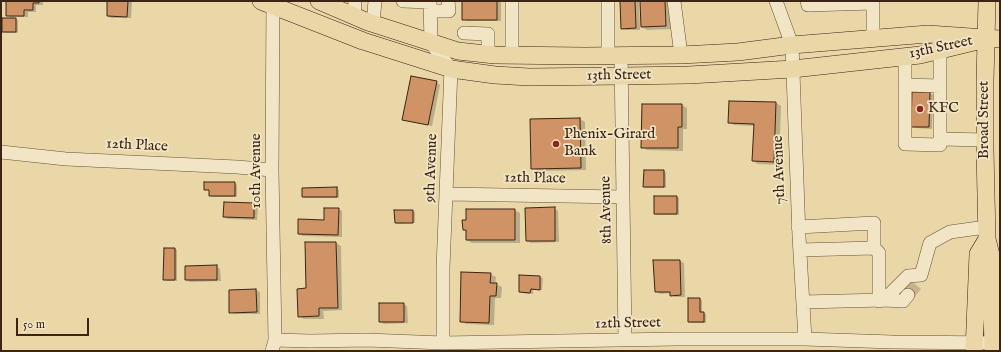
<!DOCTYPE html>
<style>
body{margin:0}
#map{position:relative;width:1001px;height:352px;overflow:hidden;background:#e9d7a8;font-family:"IM FELL English",serif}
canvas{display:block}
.frame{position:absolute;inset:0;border:2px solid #3c2414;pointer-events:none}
.scale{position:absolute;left:16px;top:318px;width:73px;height:18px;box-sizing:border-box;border:2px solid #3c2414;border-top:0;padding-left:5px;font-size:12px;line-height:14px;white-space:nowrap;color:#3c2414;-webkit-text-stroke:3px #f1e5c6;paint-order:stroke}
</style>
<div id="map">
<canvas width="1001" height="352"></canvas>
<div class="frame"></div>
<div class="scale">50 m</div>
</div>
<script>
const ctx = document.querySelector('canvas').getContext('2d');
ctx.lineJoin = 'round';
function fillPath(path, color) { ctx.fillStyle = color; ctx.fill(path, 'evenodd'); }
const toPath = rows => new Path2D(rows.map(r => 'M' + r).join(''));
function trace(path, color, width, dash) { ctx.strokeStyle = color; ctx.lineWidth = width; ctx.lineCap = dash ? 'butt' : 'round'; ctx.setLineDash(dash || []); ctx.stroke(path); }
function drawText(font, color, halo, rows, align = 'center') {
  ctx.font = font + ' "IM FELL English",serif'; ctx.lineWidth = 3.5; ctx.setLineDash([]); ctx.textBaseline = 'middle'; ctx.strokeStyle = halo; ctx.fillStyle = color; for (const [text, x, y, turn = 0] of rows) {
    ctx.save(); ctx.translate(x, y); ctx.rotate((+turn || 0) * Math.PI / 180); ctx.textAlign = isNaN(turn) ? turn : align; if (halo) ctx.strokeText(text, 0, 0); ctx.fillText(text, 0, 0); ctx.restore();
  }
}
fillPath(toPath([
 [7,1,43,1,43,5,36,5,36,12,28,12,28,17,13,17,18,20,18,33,6,33,3,31,13,19,7,15],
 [108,1,132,1,131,18,111,18,108,16],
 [463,1,501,1,501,21,467,21,463,19],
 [621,1,639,1,640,30,626,30,622,28],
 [641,1,670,1,671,29,647,30,642,27],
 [436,82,440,85,432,126,407,121,403,119],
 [930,93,933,95,932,129,916,128,912,126],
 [776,103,781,106,779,165,758,164,753,161,755,126,734,125,729,122],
 [643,105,682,105,687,108,687,129,683,129,683,151,647,150,642,147],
 [580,119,585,122,586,170,538,171,532,168],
 [664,171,666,173,666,188,647,188,644,187],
 [235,183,237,185,237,197,212,197,210,195,210,191,205,189],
 [337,188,339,190,339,198,306,198,303,197],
 [677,197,679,198,679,215,658,215,655,214],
 [225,203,254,204,258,206,257,220,228,219,224,217],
 [554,208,558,211,559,242,531,243,527,241],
 [338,209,342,211,342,237,303,236,299,234,325,221],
 [514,210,520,213,520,243,472,243,467,240,467,231,464,229],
 [412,211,415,212,415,223,398,224,396,222],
 [306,243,336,243,341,246,342,310,323,311,324,319,304,319,299,316,307,289],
 [175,249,177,250,177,281,167,281,164,279],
 [654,261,680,261,684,263,685,297,675,297,671,295,671,293,660,294,656,291],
 [216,266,220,269,221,281,190,282,186,280],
 [490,274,496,277,495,284,502,287,501,298,495,298,494,325,466,324,461,321],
 [520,276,540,277,543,278,542,290,533,290,533,294,522,293,520,292],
 [256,290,260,292,260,314,234,314,230,312],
 [699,299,702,300,702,313,706,314,706,323,691,323,689,322],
 [403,304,407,306,408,323,384,324,380,322]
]), '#0003');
const building = toPath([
 [6,1,39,1,39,3,33,3,33,10,24,10,24,16,6,16,6,1],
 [107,1,128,1,127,17,107,16,107,1],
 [462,1,497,1,497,20,462,20,462,1],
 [620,1,635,1,636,28,621,29,620,1],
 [640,1,665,1,666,26,641,27,640,1],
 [2,18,16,18,16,32,2,32,2,18],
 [411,76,437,81,428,125,402,120,411,76],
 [912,92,930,92,929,127,911,127,912,92],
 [729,101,776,102,774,162,752,161,754,124,728,123,729,101],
 [642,104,682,104,682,127,678,127,678,148,641,148,642,104],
 [580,118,581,168,531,169,530,119,580,118],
 [644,170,664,170,664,187,643,187,644,170],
 [204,182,235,182,235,196,209,196,209,190,204,190,204,182],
 [337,187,337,197,302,197,302,188,337,187],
 [654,196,677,196,677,214,654,214,654,196],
 [224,202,254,203,254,218,223,217,224,202],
 [555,207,555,241,526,241,525,208,555,207],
 [324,208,339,208,338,235,298,234,298,219,324,220,324,208],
 [466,209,515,209,515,240,466,240,466,230,463,230,462,220,466,220,466,209],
 [394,210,413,210,413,223,395,223,394,210],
 [305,242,336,242,338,308,319,308,319,316,298,317,297,289,306,288,305,242],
 [164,248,175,248,175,280,163,280,164,248],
 [653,260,680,260,681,295,670,296,670,292,655,292,653,260],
 [217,265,217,280,185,280,185,266,217,265],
 [461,272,491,273,490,283,497,283,496,296,490,296,489,323,460,322,461,272],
 [519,275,540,276,540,290,531,289,530,293,519,292,519,275],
 [256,289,257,312,229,313,229,290,256,289],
 [688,298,700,298,700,312,704,312,704,322,688,322,688,298],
 [379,303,404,303,404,322,379,322,379,303]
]);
fillPath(building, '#cf9366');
trace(building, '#3c2414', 1);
trace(toPath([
 [908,295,916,285]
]), '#c6b38a', 13, [13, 6]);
const minor = toPath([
 [403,1,430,2],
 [430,1,431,43,451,69,443,268,443,343],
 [674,1,681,55],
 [776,1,792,45,799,236,805,339],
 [807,1,808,5,873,3,873,39],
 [431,11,449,11,448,1],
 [354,16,355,1],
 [373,23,375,1],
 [464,33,488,34,488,55],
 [621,55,625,340],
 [512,56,512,1],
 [608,56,608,1],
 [905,56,905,144,940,145,940,50],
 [905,85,940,86],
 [940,139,985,140],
 [1,152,66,159,237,167,272,170],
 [447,194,622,197],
 [798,227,874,223,874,248,879,253,879,301],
 [800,250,874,248],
 [884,300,903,301,908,295],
 [803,302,884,300,908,276,921,275,930,243,950,232,986,227],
 [275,340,310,341,367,340,443,343,676,339,805,339,892,342,1000,343],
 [272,351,275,340,272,170,273,1]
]);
const major = toPath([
 [261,1,363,41,451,69,495,75,529,77,621,76,689,75,793,69,920,55,986,39],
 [319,1,368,22,458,51,495,55,585,56,681,55,738,52,792,45,928,34,1000,39],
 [987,1,985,81,985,150,987,239,991,255,993,351],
 [974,351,978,254,987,239]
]);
trace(minor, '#675139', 14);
trace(major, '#3c2414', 18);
trace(minor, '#f1e5c6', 13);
trace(major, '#e9d7a8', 17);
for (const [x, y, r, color] of [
 [920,109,4,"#8f2418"],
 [556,144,4,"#8f2418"]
]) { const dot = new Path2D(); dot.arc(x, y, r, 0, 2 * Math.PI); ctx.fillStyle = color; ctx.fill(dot); trace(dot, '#f1e5c6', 1.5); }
drawText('15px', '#3c2414', '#f1e5c6', [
 ["13th Street",941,48,-12],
 ["13th Street",619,76,-1],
 ["Broad Street",985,120,-90],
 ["12th Place",137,146,3],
 ["9th Avenue",432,168,-88],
 ["7th Avenue",780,170,-92],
 ["10th Avenue",257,171,-90],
 ["12th Place",535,179,1],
 ["8th Avenue",607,210,-91],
 ["12th Street",628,324,-1]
]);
drawText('15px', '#3c2414', '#f1e5c6', [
 ["KFC",928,109],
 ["Phenix-Girard",564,135],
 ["Bank",564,152]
], 'left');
</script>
